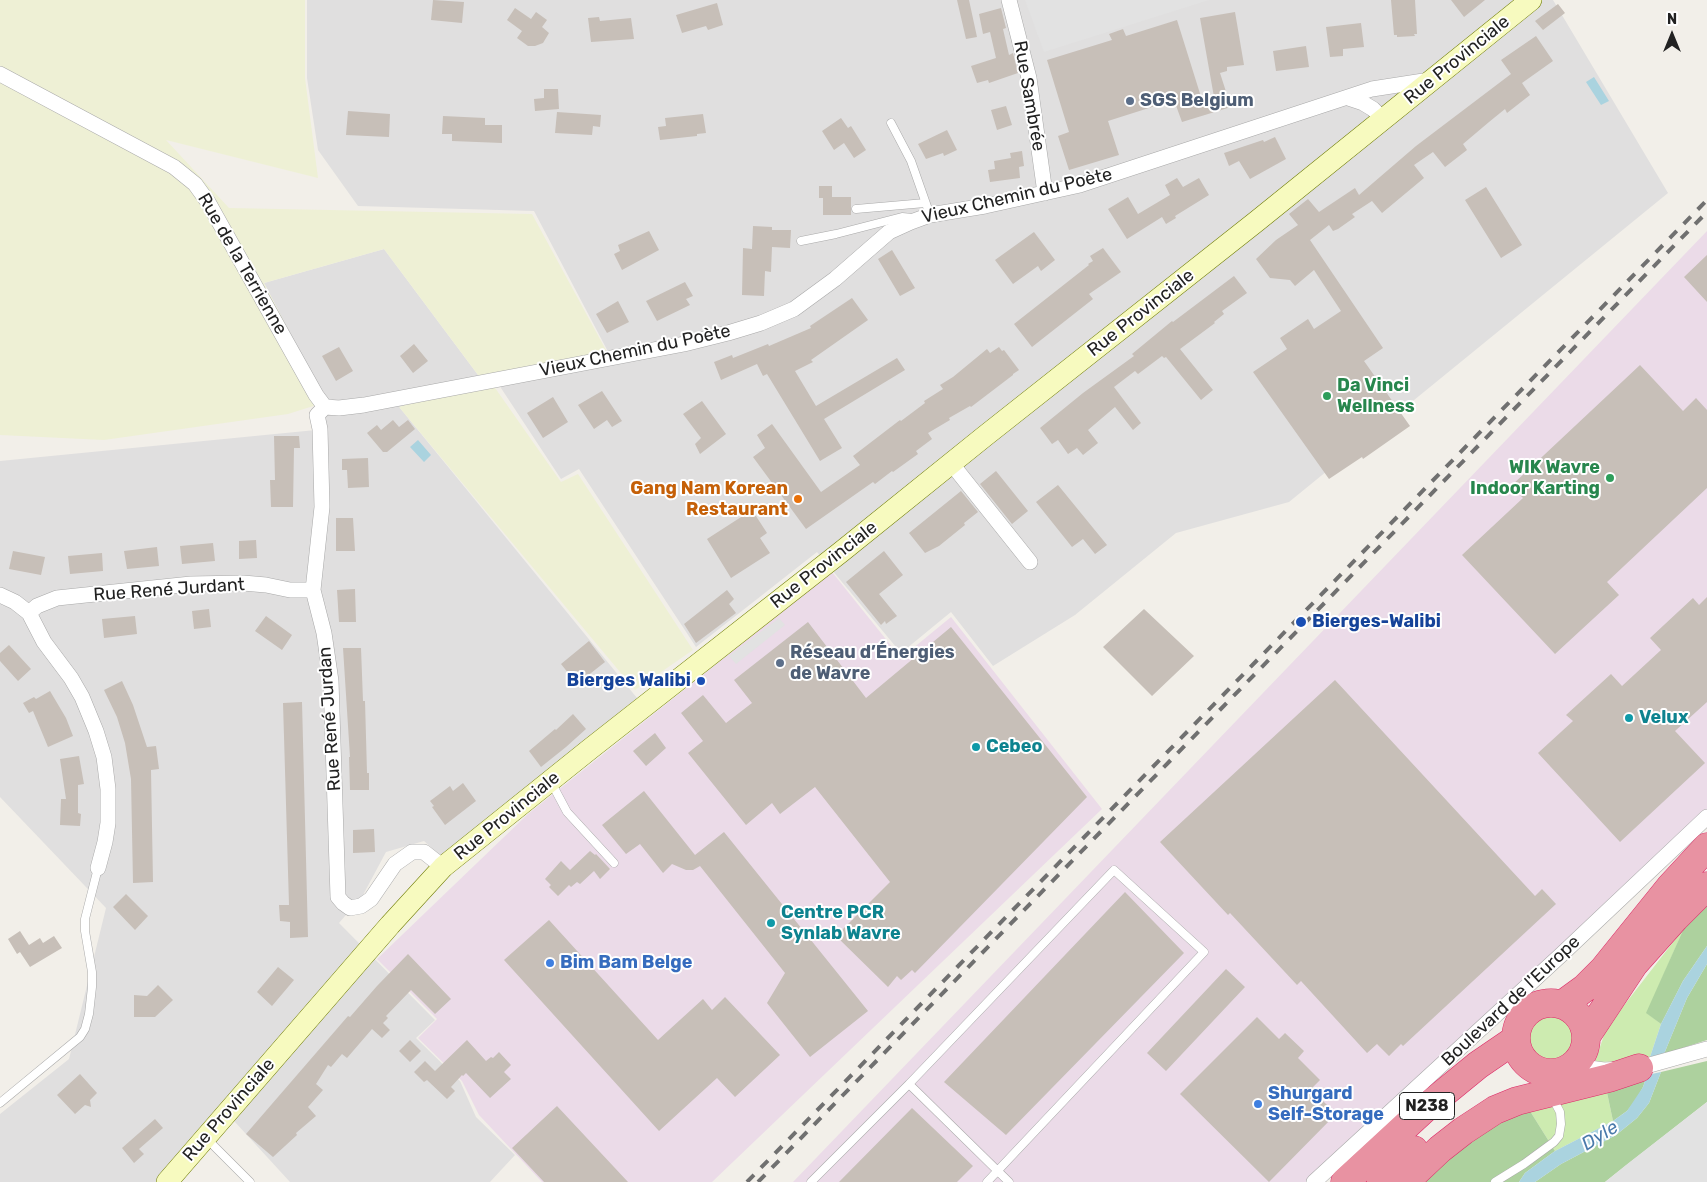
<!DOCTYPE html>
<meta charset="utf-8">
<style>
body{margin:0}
#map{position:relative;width:1707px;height:1182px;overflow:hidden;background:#f2efe9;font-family:Rubik,sans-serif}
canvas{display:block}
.north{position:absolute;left:1647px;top:10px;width:50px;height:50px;-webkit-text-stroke:4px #fff;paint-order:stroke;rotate:0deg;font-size:14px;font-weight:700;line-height:20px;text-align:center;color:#222}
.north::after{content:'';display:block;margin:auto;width:18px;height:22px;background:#222;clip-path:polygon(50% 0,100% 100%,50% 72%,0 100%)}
</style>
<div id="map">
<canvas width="1707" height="1182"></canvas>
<div class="north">N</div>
</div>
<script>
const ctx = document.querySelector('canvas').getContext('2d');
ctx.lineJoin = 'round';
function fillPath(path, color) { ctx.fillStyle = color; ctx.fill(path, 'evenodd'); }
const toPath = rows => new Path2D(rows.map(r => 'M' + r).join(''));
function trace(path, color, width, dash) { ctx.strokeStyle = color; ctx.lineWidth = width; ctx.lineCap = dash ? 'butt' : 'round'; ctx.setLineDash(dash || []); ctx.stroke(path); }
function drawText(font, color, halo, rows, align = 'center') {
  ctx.font = font + ' Rubik,sans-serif'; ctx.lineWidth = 4; ctx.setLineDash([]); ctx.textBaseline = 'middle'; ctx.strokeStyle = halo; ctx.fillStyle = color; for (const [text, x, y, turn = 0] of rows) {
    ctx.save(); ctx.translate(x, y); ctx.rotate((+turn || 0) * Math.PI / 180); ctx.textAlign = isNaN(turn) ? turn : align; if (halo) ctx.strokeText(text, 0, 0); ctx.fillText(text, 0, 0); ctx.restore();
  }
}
fillPath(toPath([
 [307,0,1553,0,1668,193,1289,502,1176,533,1075,615,993,666,951,612,901,653,817,552,696,647,579,469,561,479,499,385,614,363,534,211,358,206,318,150,307,78],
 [384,249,481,379,400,408,637,698,441,856,424,841,386,852,363,895,339,923,435,1020,416,1038,460,1081,476,1117,515,1155,490,1182,290,1182,224,1110,162,1182,0,1182,0,1114,69,1059,106,908,0,797,0,461,326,429,326,402,264,283]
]), '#e0dfdf');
fillPath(toPath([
 [1707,231,1707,826,1324,1182,793,1182],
 [832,572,901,658,951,617,1102,809,712,1182,542,1182,479,1115,462,1081,418,1038,437,1019,377,959,528,814]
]), '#ebdbe8');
fillPath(toPath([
 [0,0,305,0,305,78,318,178,166,140,229,208,532,214,607,352,486,375,561,482,578,474,693,650,635,690,399,407,481,379,384,249,264,283,326,402,288,414,104,440,0,435]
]), '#eef0d5');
fillPath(toPath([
 [1684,928,1647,1013,1661,1024,1650,1057,1631,1061,1595,1062,1604,1035,1622,1008],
 '1526 1038a25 25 0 1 1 50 0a25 25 0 1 1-50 0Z',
 [1605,1083,1613,1121,1555,1151,1525,1103]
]), '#cdebb0');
fillPath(toPath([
 [1707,904,1707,946,1683,981,1661,1024,1646,1013,1684,928],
 [1707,964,1707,1040,1664,1054,1687,998],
 [1707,1061,1707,1102,1605,1182,1535,1182,1561,1164,1616,1135,1637,1118,1649,1103,1661,1072],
 [1647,1075,1643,1087,1636,1100,1627,1111,1613,1121,1605,1083],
 [1525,1103,1555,1151,1525,1173,1519,1182,1420,1182,1474,1132]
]), '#add19e');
fillPath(toPath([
 [1025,0,1209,0,1044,52],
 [779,618,785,625,736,664,729,656],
 [1707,1102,1707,1182,1605,1182,1626,1165]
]), '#e2e2e2');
fillPath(toPath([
 [1594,77,1609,101,1601,105,1586,82],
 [418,440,431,455,424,462,410,447],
 [1707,946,1707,964,1687,998,1664,1054,1650,1057,1661,1024,1683,981],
 [1661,1072,1649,1103,1637,1118,1616,1135,1561,1164,1535,1182,1519,1182,1525,1173,1555,1151,1613,1121,1627,1111,1643,1087,1647,1075]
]), '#aad3df');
fillPath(toPath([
 [433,0,464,2,462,23,431,20],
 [957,0,969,0,977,37,966,39],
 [1391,0,1415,0,1417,34,1414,34,1415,36,1397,37,1397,35,1394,35],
 [1451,0,1485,0,1464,17],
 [717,3,723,25,708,30,706,26,682,33,676,15],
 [1558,4,1565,13,1543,30,1535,21],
 [515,8,531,19,536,12,547,20,542,27,549,33,543,43,535,46,528,46,517,38,522,31,507,20],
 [1001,8,1006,28,1003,29,1009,55,1013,53,1018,73,989,83,988,80,977,83,971,66,996,58,990,32,983,34,979,14],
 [1235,12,1244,65,1227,67,1227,71,1220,73,1231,107,1182,122,1174,100,1108,121,1119,155,1069,170,1058,136,1069,132,1047,60,1112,40,1109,34,1123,29,1126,36,1177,20,1202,100,1214,97,1200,18],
 [599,17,600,21,631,18,634,39,591,42,588,18],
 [1361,23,1364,47,1343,49,1343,56,1330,57,1326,27],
 [1536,36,1553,61,1522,83,1530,95,1507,113,1505,109,1489,122,1463,144,1467,150,1445,167,1433,152,1414,165,1424,178,1382,213,1372,201,1352,214,1355,217,1338,229,1333,231,1329,225,1310,240,1383,348,1364,361,1410,426,1363,459,1362,457,1329,479,1253,372,1287,349,1280,338,1308,319,1314,329,1341,311,1314,270,1295,286,1290,280,1270,278,1256,259,1276,240,1298,225,1289,214,1308,199,1319,212,1355,188,1359,195,1416,146,1511,74,1501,60],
 [1306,46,1309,67,1276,71,1273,51],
 [544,89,558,89,559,109,535,111,534,99,544,98],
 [1006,106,1012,125,997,130,991,110],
 [348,111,390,114,389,137,346,135],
 [557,112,601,115,600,127,593,126,592,135,555,133],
 [703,114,706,133,697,134,697,136,660,140,658,127,666,126,665,118],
 [443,116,485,118,485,125,502,125,502,143,452,141,452,134,442,134],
 [841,118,848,128,851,126,866,150,854,158,844,143,834,150,822,131],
 [947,130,957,150,944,156,943,153,926,159,918,144],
 [1275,137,1286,159,1250,179,1239,161,1229,166,1224,153,1263,140,1264,142],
 [1022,151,1024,166,1019,167,1020,178,990,182,988,170,995,169,994,161,1011,158,1010,153],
 [1177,178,1183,187,1199,178,1209,195,1175,216,1176,218,1166,224,1162,217,1127,239,1108,209,1128,197,1138,214,1170,195,1165,185],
 [819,186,832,186,832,197,851,197,851,215,823,215,823,198,819,198],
 [1486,187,1522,245,1501,258,1465,200],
 [753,226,772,227,772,230,791,230,790,248,772,247,771,272,765,271,764,296,742,295,743,248,752,249],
 [649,231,659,250,622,270,614,254,620,251,618,245],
 [1034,232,1055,260,1041,271,1038,266,1013,284,995,260],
 [1103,248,1121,272,1089,294,1093,299,1032,347,1014,324,1089,265,1088,264,1093,261,1090,256],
 [892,250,915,288,900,296,878,259],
 [1707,255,1707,302,1684,277],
 [1234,276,1247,293,1222,311,1224,314,1214,322,1215,323,1180,349,1213,390,1201,400,1166,357,1164,358,1162,356,1138,374,1135,371,1114,387,1141,423,1133,430,1115,407,1088,430,1098,443,1083,455,1077,448,1068,454,1058,440,1052,444,1040,428,1083,393,1134,356,1132,354,1172,321,1173,322],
 [685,282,693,296,686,299,690,305,657,321,646,301],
 [852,298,868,320,811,360,813,362,795,371,816,406,897,358,905,370,824,419,842,448,820,461,767,374,763,376,757,364,721,380,714,362,732,355,733,358,768,344,769,346,811,328,810,326],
 [618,301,629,322,607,333,596,314],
 [414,344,428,361,413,373,400,356],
 [339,347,353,371,336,381,322,356],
 [999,347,1002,351,1004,350,1019,370,1013,374,1013,375,971,407,970,406,949,418,950,420,928,433,932,439,916,451,918,454,893,472,892,471,875,484,873,482,806,529,753,457,765,448,757,435,772,424,821,492,860,465,853,456,900,420,901,421,925,403,924,401,943,389,940,385,953,377,987,349,990,353],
 [1640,365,1683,411,1696,398,1707,410,1707,488,1607,582,1619,595,1555,654,1462,555,1523,498,1511,486],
 [602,391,622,421,612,427,607,420,594,429,578,405],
 [553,397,568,422,543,438,527,413],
 [702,401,726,434,700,454,695,444,701,438,683,414],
 [393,420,399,427,408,420,415,429,387,452,383,452,367,433,377,425,381,430],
 [274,436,299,436,300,448,294,448,293,507,271,507,270,480,275,480],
 [368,458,369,487,348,488,347,470,342,470,342,459],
 [996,471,1028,511,1012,524,980,484],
 [1058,485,1107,545,1095,554,1083,539,1072,547,1036,502],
 [961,491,978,512,964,523,965,525,939,546,925,553,909,533],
 [752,510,767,533,760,538,770,553,731,578,707,539],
 [336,518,353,518,355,551,336,551],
 [256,540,257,558,239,559,239,541],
 [213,543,215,561,182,564,180,546],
 [157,547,159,566,127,569,124,551],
 [13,551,45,557,41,575,9,569],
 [884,551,903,575,879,594,897,616,886,624,885,621,881,625,846,582],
 [102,553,103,571,70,574,68,556],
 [355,589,356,622,339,622,337,590],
 [727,590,734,599,729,604,736,613,696,643,684,624],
 [1707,597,1707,702,1675,731,1705,763,1620,842,1538,753,1573,721,1566,715,1611,674,1622,686,1661,650,1650,638,1693,598,1699,605],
 [209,609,211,627,194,629,192,611],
 [1144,609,1194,656,1152,696,1103,647],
 [135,616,137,634,104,638,102,619],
 [266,616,292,635,282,650,255,631],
 [808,622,866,698,951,627,1087,797,915,973,912,970,901,980,897,976,888,987,836,936,890,882,815,787,780,814,772,803,746,825,688,753,703,741,681,713,703,695,726,723,752,703,734,680],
 [589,641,605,662,577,684,561,664],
 [9,645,31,669,18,681,0,661,0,653],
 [343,648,361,648,363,701,365,701,367,773,369,773,369,790,350,790,349,757,350,757],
 [1335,680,1535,896,1542,889,1556,904,1403,1046,1401,1044,1389,1056,1377,1044,1367,1053,1301,981,1297,985,1230,913,1228,915,1160,842],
 [122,681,133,705,147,747,156,746,159,769,151,770,153,882,133,883,131,779,125,743,117,717,104,690],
 [50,691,66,718,73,736,48,747,33,711,29,713,23,703,34,697,36,699],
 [302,702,308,937,290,938,290,922,280,921,279,905,289,905,283,703],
 [573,714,586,729,566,747,541,767,529,751,555,729,556,730],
 [655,733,666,748,646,766,633,751],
 [79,756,84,784,78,785,78,813,81,814,80,826,60,825,61,799,66,799,60,759],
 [463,783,476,801,445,825,432,807,434,806,430,801,450,786,453,791],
 [644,791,695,855,724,832,868,1011,810,1057,767,1003,785,973,700,866,693,870,686,870,672,864,663,873,640,844,626,854,602,825],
 [374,829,375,852,353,853,353,830],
 [590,851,595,855,596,854,610,869,600,879,594,871,580,884,577,882,571,887,569,885,558,896,549,887,551,885,545,879,561,861,570,870],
 [1125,892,1184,953,1006,1135,944,1082],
 [126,894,148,916,135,930,113,907],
 [549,920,658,1040,703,999,712,1010,725,997,780,1055,735,1097,717,1078,659,1131,504,960],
 [20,931,29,945,40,938,43,943,54,936,62,948,30,967,20,952,17,954,8,939],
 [408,954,451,999,435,1014,411,990,386,1016,388,1018,383,1023,390,1030,382,1038,372,1029,347,1058,342,1054,331,1067,328,1065,316,1084,323,1090,308,1107,316,1116,296,1133,297,1135,273,1157,246,1134,348,1016,350,1017,377,986],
 [278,967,294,980,272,1006,257,992],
 [1226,969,1245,987,1166,1071,1147,1053],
 [158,985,173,1000,155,1017,134,1017,134,995,147,996],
 [1257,1017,1279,1039,1285,1033,1304,1051,1298,1058,1320,1080,1311,1089,1336,1114,1269,1182,1180,1094],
 [410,1040,421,1051,410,1062,399,1051],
 [467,1040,486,1061,491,1057,493,1058,499,1052,511,1065,504,1072,511,1079,490,1098,466,1073,463,1076,462,1075,451,1087,455,1091,447,1099,427,1080,424,1082,414,1072,425,1061,435,1071],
 [80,1074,97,1093,90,1100,91,1107,85,1105,75,1114,57,1095],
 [557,1106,628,1182,544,1182,512,1148],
 [912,1108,973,1166,957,1182,839,1182],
 [155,1119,163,1128,139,1149,144,1154,134,1163,122,1148]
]), '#c7bfb8');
const lane = toPath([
 [891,123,911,161,930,215],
 [856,209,925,203],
 [801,241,836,234,902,217,913,218],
 [551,782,567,812,614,863],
 [909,1084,1114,870,1204,952,987,1182],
 [0,1103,80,1037,85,1029,89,1014,92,987,92,972,85,931,85,919,98,868],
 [207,1139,250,1182],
 [811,1182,909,1084,1009,1182],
 [1495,1182,1524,1164,1554,1142,1559,1136,1561,1124,1560,1112,1552,1097]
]);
const street = toPath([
 [1009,0,1029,78,1045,193],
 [0,74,174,167,195,184,208,202,316,395,325,407],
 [1348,98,1363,103,1373,109,1383,119],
 [325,407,339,408,364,405,684,344,728,333,761,323,794,309,835,279,889,232,911,222,930,215,985,206,1080,185,1372,89,1430,80],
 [325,407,317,415,320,429,322,507,313,590,324,633,331,681,338,897,343,903,350,908,361,906,371,899,395,864,412,852,424,852,443,867],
 [951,463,1030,562],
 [0,595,15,602,29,613,37,606,57,598,191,584,243,583,266,585,290,590,313,590],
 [29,613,44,642,71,678,82,697,96,731,104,757,108,789,108,823,105,842,98,868],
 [1577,1063,1589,1068,1604,1070,1639,1068,1707,1049],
 [1314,1182,1562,954,1707,817]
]);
const secondary = toPath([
 [167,1182,390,925,443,867,590,749,841,552,985,436,1257,221,1531,0]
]);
const highway = toPath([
 '1516 1038a35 35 0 1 1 70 0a35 35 0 1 1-70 0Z',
 [1563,1004,1585,988,1603,970,1670,887,1707,847],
 [1587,1035,1634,964,1675,918,1707,886],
 [1345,1182,1423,1110,1478,1065,1516,1039],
 [1381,1182,1414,1150],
 [1405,1182,1440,1149,1463,1131,1495,1110,1517,1101,1609,1078,1639,1068]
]);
trace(lane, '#a9a9a9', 9);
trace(street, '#a9a9a9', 16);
trace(secondary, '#707d05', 22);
trace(highway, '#dc2a67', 29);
trace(lane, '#fff', 8);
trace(street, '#fff', 15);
trace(secondary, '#f7fabf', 21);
trace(highway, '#e892a2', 28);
trace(toPath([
 [747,1182,1707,200],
 [758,1182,1707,212]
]), '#707070', 4, [10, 10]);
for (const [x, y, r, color] of [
 [1130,101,5,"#5c6f8a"],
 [1327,396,5,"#2e9e5b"],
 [1610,478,5,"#2e9e5b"],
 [798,499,5,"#e8710a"],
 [1301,622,6,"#1a4fb4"],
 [780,663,5,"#5c6f8a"],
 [701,681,5,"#1a4fb4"],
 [1629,718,5,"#0f9aa8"],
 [976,747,5,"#0f9aa8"],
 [771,923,5,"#0f9aa8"],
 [550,963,5,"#3f7fe0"],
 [1258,1104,5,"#3f7fe0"]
]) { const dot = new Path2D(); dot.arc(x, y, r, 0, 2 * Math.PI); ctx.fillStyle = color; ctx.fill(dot); trace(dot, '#fff', 2); }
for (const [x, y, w] of [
 [1427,1106,55]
]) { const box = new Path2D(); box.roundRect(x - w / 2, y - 13.5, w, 27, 4); ctx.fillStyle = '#fff'; ctx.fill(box); trace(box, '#222', 1); }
drawText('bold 16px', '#222', null, [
 ["N238",1427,1106]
]);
drawText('18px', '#222', '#fff', [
 ["Rue Provinciale",1457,60,-39],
 ["Rue Sambrée",1029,96,80],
 ["Vieux Chemin du Poète",1017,196,-13],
 ["Rue de la Terrienne",242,264,60],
 ["Rue Provinciale",1141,313,-38],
 ["Vieux Chemin du Poète",635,351,-12],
 ["Rue Provinciale",824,565,-38],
 ["Rue René Jurdant",169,590,-4],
 ["Rue René Jurdan",330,719,-94],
 ["Rue Provinciale",507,816,-39],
 ["Boulevard de l'Europe",1511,1001,-43],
 ["Rue Provinciale",229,1110,-49]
]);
drawText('bold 18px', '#4e5e75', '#fff', [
 ["SGS Belgium",1140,101],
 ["Réseau d’Énergies",790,653],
 ["de Wavre",790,674]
], 'left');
drawText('bold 18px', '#27864d', '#fff', [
 ["Da Vinci",1337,386],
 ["Wellness",1337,407],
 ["WIK Wavre",1600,468,"right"],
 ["Indoor Karting",1600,489,"right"]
], 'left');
drawText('bold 18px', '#c56008', '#fff', [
 ["Gang Nam Korean",788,489],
 ["Restaurant",788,510]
], 'right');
drawText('bold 18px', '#164399', '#fff', [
 ["Bierges-Walibi",1312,622],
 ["Bierges Walibi",691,681,"right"]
], 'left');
drawText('bold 18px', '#0d838f', '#fff', [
 ["Velux",1639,718],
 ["Cebeo",986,747],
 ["Centre PCR",781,913],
 ["Synlab Wavre",781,934]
], 'left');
drawText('bold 18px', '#366cbe', '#fff', [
 ["Bim Bam Belge",560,963],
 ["Shurgard",1268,1094],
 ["Self-Storage",1268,1115]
], 'left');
drawText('italic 19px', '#4a7aab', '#fff', [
 ["Dyle",1600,1136,-32]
]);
</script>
